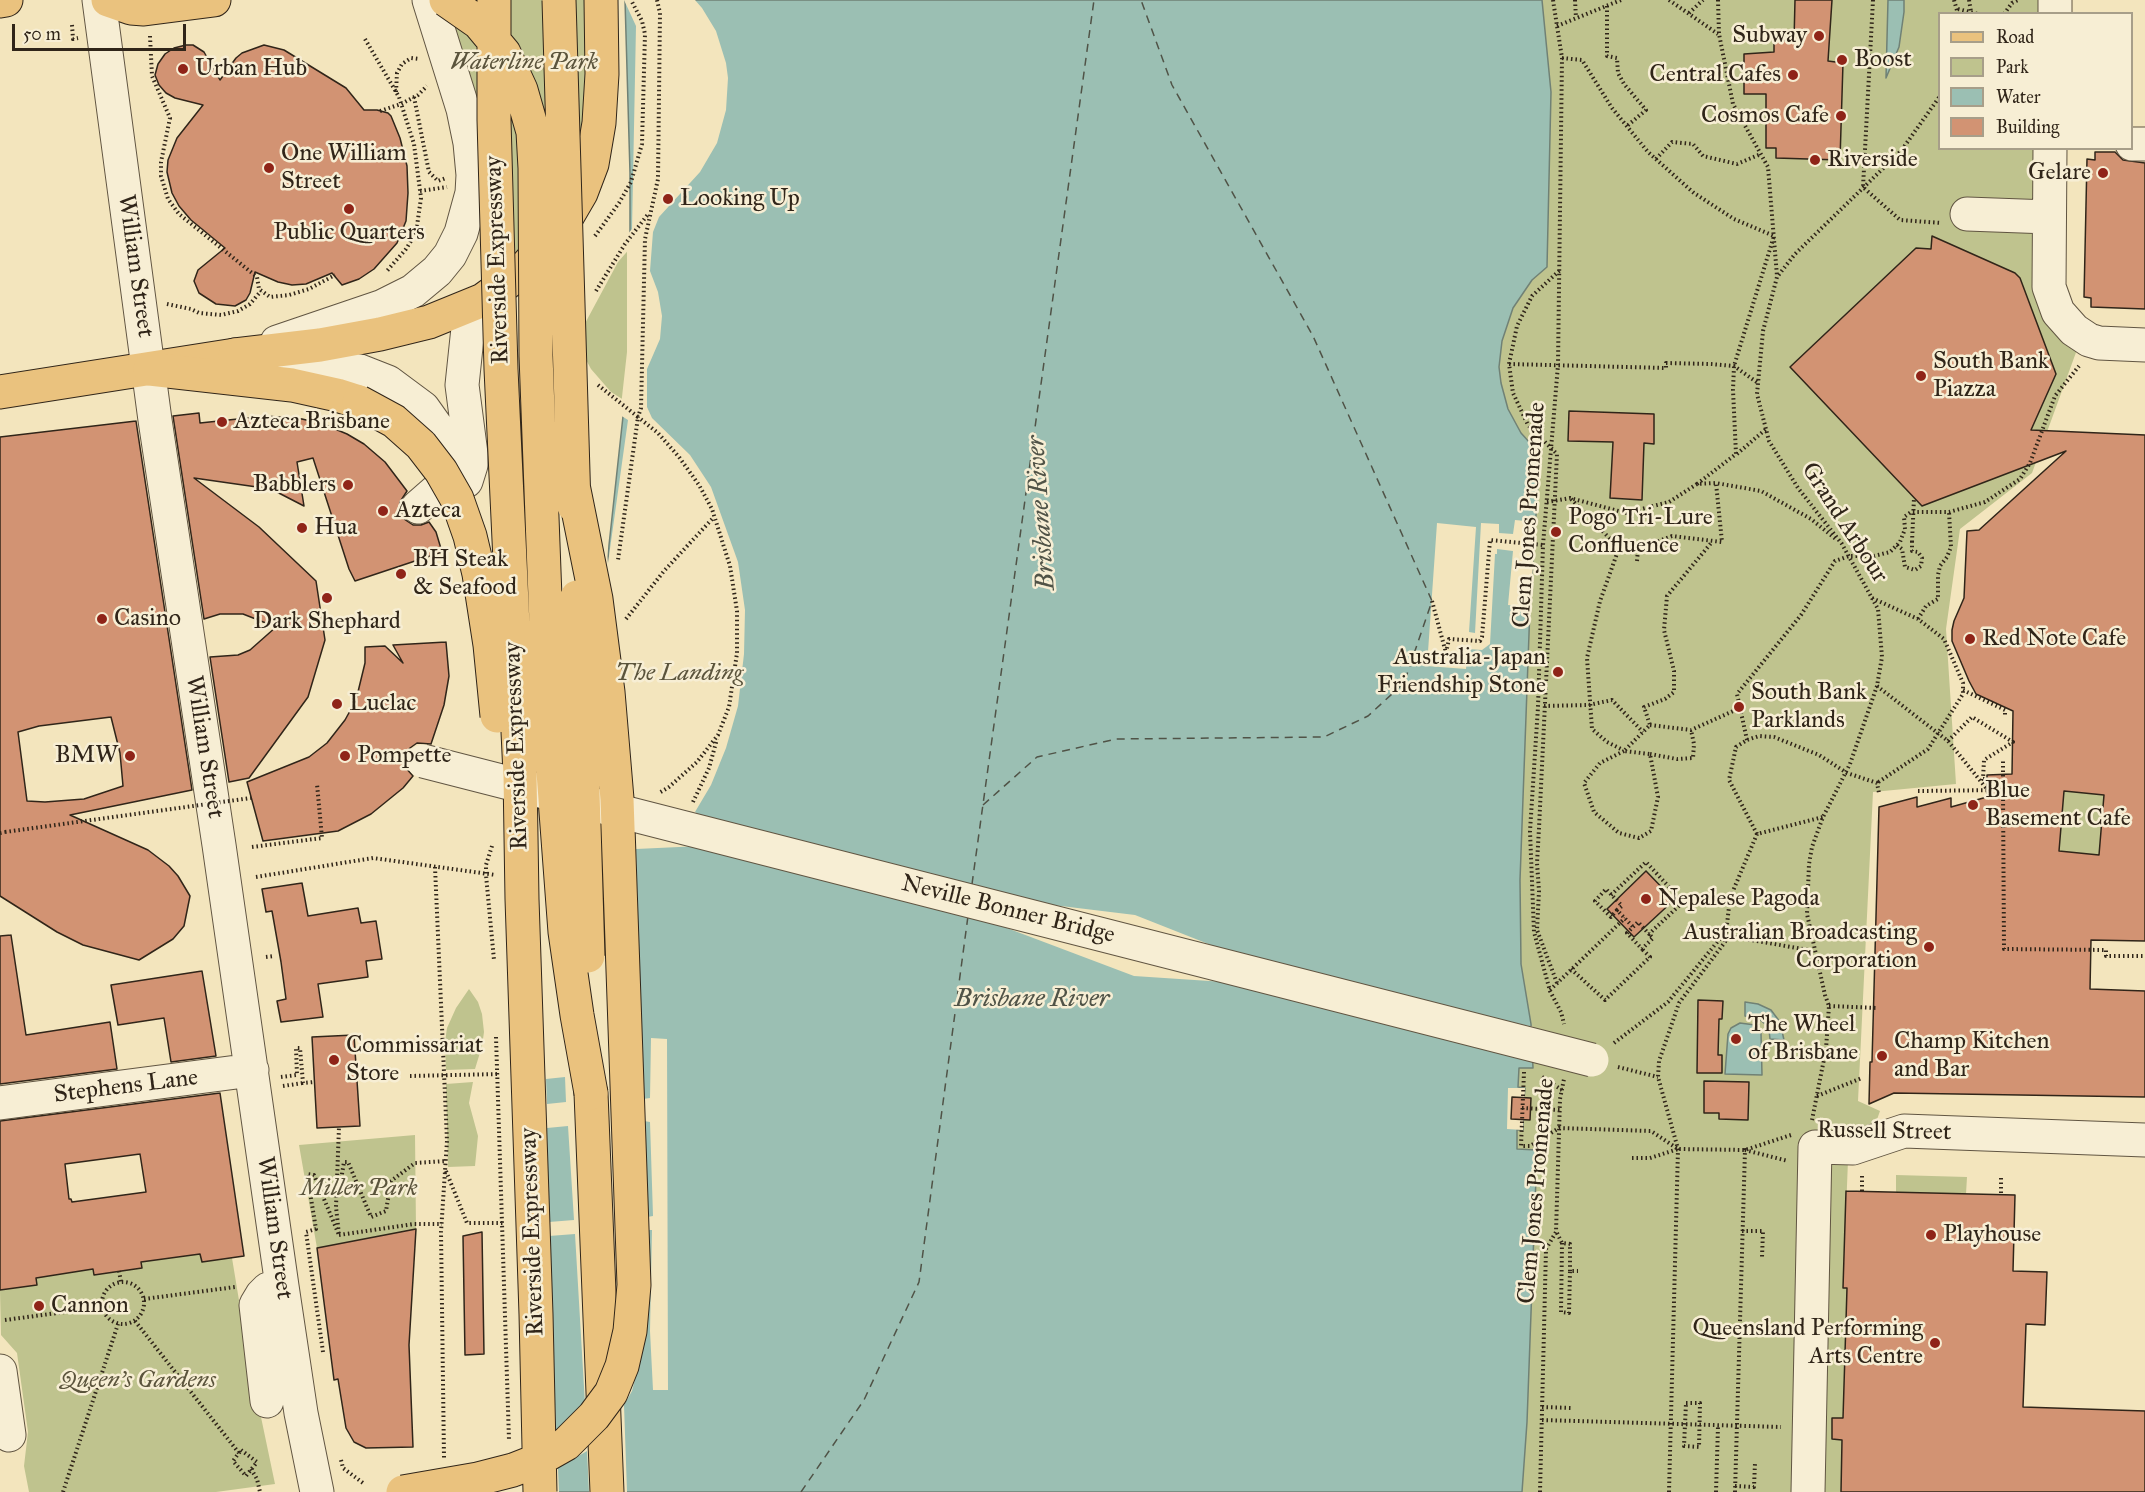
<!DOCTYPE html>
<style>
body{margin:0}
#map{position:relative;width:2145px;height:1492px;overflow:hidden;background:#f3e5bd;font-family:"IM FELL Great Primer",serif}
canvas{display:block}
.legend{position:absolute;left:1938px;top:12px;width:195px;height:138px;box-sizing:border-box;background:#f7eed4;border:2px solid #a79e89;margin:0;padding:8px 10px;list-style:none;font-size:18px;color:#302519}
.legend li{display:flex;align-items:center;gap:12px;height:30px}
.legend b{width:30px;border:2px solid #a79e89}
.scale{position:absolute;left:12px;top:24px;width:174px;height:27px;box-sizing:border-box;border:3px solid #302519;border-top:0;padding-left:8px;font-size:18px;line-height:21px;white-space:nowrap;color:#302519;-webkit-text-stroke:4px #f7eed4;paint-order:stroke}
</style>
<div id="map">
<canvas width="2145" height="1492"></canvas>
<ul class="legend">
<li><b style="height:8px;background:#eac27e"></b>Road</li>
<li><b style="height:16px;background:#bfc38e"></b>Park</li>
<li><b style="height:16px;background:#9bbfb3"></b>Water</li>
<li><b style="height:16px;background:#d29373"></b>Building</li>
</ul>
<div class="scale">50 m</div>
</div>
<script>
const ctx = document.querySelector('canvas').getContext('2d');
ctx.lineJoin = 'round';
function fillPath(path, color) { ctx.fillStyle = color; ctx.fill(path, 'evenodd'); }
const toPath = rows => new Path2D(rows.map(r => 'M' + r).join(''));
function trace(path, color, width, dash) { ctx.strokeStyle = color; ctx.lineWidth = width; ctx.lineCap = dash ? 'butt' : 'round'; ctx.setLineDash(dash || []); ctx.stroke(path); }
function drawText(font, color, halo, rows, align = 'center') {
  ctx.font = font + ' "IM FELL Great Primer",serif'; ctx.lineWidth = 5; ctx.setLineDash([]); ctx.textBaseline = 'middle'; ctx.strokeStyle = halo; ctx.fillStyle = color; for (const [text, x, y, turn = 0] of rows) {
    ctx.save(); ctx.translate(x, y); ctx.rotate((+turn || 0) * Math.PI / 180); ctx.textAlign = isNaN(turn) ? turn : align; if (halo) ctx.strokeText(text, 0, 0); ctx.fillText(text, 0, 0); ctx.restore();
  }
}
fillPath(toPath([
 [443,0,590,0,584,123,572,185,515,258,483,215],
 [1542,0,2055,0,2055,13,1940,14,1940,148,2050,149,2049,287,2082,336,2032,473,1960,529,1946,629,1956,784,1873,792,1858,1101,1880,1111,1874,1128,1848,1160,1843,1288,1847,1288,1841,1492,1522,1492,1527,1422,1537,1150,1517,1149,1517,1130,1523,1129,1524,1098,1518,1088,1519,1068,1533,1067,1531,1024,1521,964,1520,880,1530,607,1540,454,1521,433,1508,409,1501,383,1499,367,1502,341,1513,308,1532,280,1547,267,1551,92],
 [639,238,627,402,611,392,591,369,584,356,582,329,618,262],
 [2064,791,2104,795,2099,855,2059,851],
 [469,989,478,1002,482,1014,484,1032,482,1046,475,1069,446,1070,445,1042,447,1028,456,1008],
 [473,1082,469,1103,478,1136,475,1166,448,1167,446,1084],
 [415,1135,416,1229,317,1248,299,1145],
 [1896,1175,1967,1177,1966,1194,1896,1192],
 [200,1254,202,1261,232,1258,248,1355,275,1484,216,1492,29,1492,24,1466,28,1432,17,1353,1,1335,0,1290,36,1278,93,1269,94,1275,142,1267,141,1262]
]), '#bfc38e');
const water = toPath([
 [625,0,1542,0,1551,92,1547,267,1532,280,1513,308,1502,341,1499,367,1501,383,1508,409,1521,433,1540,454,1530,607,1520,880,1521,964,1531,1024,1533,1068,1519,1068,1518,1087,1525,1088,1524,1098,1523,1130,1517,1130,1517,1149,1537,1150,1527,1422,1522,1492,547,1492,538,971,600,687,609,545,630,352,630,173,625,0],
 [1888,0,1904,0,1904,12,1899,47,1886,78,1888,0],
 [1745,1002,1758,1004,1771,1010,1780,1022,1784,1040,1770,1039,1769,1030,1765,1024,1758,1018,1745,1016,1745,1002],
 [1740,1023,1755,1025,1761,1033,1762,1075,1725,1074,1728,1034,1731,1028,1740,1023]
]);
fillPath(water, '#9bbfb3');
trace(water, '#708175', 1.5);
fillPath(toPath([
 [624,0,695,0,702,8,716,31,726,63,728,78,726,110,717,143,700,172,659,217,653,232,650,271,658,292,662,316,660,339,647,369,647,407,652,418,690,455,711,487,738,562,745,610,744,654,738,706,726,748,711,785,695,812,711,821,987,897,1135,915,1259,964,1440,1008,1534,1027,1536,1061,1255,984,1134,976,983,919,701,846,636,849,643,1099,650,1098,651,1038,667,1039,668,1390,653,1390,650,1331,652,1230,647,1230,641,1356,632,1391,624,1405,627,1492,589,1492,587,1451,558,1468,559,1492,544,1492,535,971,568,799,597,686,606,550,608,563,628,420,620,415,627,352,627,235,632,229,636,26],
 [565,1077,566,1102,547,1104,546,1079],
 [644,1121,650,1122,653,1216,647,1217],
 [568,1126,574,1220,549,1222,547,1128],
 [575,1234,585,1404,556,1433,549,1236],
 [1515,520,1536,522,1530,607,1508,605,1513,551,1497,549,1497,554,1495,554,1490,644,1482,650,1468,649,1466,669,1427,666,1437,523,1476,527,1469,632,1475,633,1481,523,1499,524,1499,533,1513,534],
 [1508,1088,1525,1088,1523,1130,1507,1129]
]), '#f3e5bd');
trace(toPath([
 [983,805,1037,757,1116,739,1324,737,1368,716,1404,683,1432,601,1313,336,1172,85,1141,0],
 [972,884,1094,0],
 [801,1492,864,1400,919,1282,968,916]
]), '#505347', 1.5, [8, 6]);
const building = toPath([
 [1795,0,1832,0,1828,61,1843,63,1840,160,1776,158,1776,148,1766,148,1766,94,1744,94,1744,54,1774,52,1774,40,1794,41,1795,0],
 [186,45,193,45,204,52,220,80,236,58,242,53,264,45,284,50,346,88,364,110,377,110,388,113,391,116,400,138,407,166,408,193,406,221,397,243,374,269,359,279,342,285,332,273,306,284,292,285,278,282,255,272,250,293,246,300,235,306,216,304,199,293,194,281,198,270,225,248,191,220,179,206,172,193,167,172,168,160,177,138,203,105,175,98,166,93,159,85,155,75,158,64,165,54,174,48,186,45],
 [2095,152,2115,152,2123,160,2145,163,2145,309,2091,307,2091,298,2084,297,2087,159,2095,160,2095,152],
 [1932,236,2015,273,2020,278,2056,374,2031,430,2145,435,2145,941,2091,940,2090,989,2145,991,2145,1097,1894,1093,1869,1104,1870,1062,1872,1062,1879,807,1917,797,1917,807,1951,798,1951,807,1987,797,1987,775,2012,774,2013,711,1976,694,1969,681,1952,641,1952,630,1954,621,1964,598,1967,531,1979,530,2066,451,1922,506,1790,367,1916,248,1931,249,1932,236],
 [2064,791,2104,795,2099,855,2059,851,2064,791],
 [1569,411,1654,414,1654,444,1644,443,1642,500,1610,498,1613,442,1568,441,1569,411],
 [199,413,200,423,266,416,302,419,323,424,347,434,364,444,385,462,407,491,400,502,400,511,404,519,413,525,421,525,429,522,436,532,442,552,355,581,349,569,313,458,297,462,304,506,271,489,194,478,259,527,316,581,325,640,308,697,249,778,229,782,210,657,238,655,250,650,276,627,243,614,220,614,204,619,173,416,199,413],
 [136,421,192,790,70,815,148,850,169,866,178,876,190,896,184,926,173,939,139,960,83,945,57,932,0,896,0,437,136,421],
 [111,717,120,753,123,786,84,799,45,802,27,801,18,732,39,726,111,717],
 [446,642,449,676,444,705,431,744,417,743,410,748,405,756,405,767,413,776,403,788,371,814,338,831,263,841,247,782,309,757,327,743,345,720,356,700,365,663,365,647,385,646,403,663,393,645,446,642],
 [1646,871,1674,900,1634,937,1607,909,1646,871],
 [302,883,308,916,358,908,361,923,376,921,382,959,366,961,368,977,318,984,323,1017,281,1022,277,1001,286,999,281,962,272,911,266,912,262,889,302,883],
 [11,935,26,1035,110,1022,117,1069,0,1084,0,936,11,935],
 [202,971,216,1056,171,1062,164,1018,118,1025,111,985,202,971],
 [1698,1000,1723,1001,1722,1019,1719,1019,1718,1055,1722,1055,1722,1073,1697,1073,1698,1000],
 [354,1035,360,1126,317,1128,312,1037,354,1035],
 [1704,1081,1749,1082,1748,1120,1719,1119,1719,1113,1704,1113,1704,1081],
 [220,1093,244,1256,202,1262,200,1254,141,1262,142,1268,94,1275,93,1269,36,1278,37,1285,0,1290,0,1121,220,1093],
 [140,1154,146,1192,72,1202,71,1199,69,1199,65,1164,140,1154],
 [1512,1097,1531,1098,1530,1120,1511,1119,1512,1097],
 [1846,1191,2015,1195,2013,1271,2047,1272,2045,1325,2026,1324,2023,1407,2145,1411,2145,1492,1841,1492,1842,1440,1832,1439,1832,1418,1843,1418,1847,1288,1843,1288,1846,1191],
 [416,1229,409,1345,413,1447,366,1448,354,1442,346,1428,338,1379,334,1380,317,1248,416,1229],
 [482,1232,484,1354,465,1355,463,1236,482,1232]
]);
fillPath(building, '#d29373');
trace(building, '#302519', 1.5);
const minor = toPath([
 [99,0,155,420,219,845,282,1286,301,1413,317,1492],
 [2055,14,2055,0],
 [2132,144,2145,144],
 [2050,148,2049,287,2058,312,2074,330,2089,340,2099,343,2145,345],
 [1967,214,2049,217],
 [277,342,383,306,413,291,437,271,450,255,461,233,472,193,473,175,470,143,463,109,429,0],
 [263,361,309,363,360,371,388,382,423,408,445,439,450,451,452,464,450,474,442,486,418,507],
 [466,481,471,465,471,454,462,385,468,328,473,305],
 [0,1103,252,1070],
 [0,1371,9,1435],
 [267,1401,256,1305,262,1295,268,1289,282,1286],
 [1808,1492,1815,1147,1853,1148,1904,1131,2145,1140]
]);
const major = toPath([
 [0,1,6,0],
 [0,392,235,355]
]);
const highway = toPath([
 [108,0,131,8,144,9,214,0],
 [235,355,320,345,380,334,429,322,483,300,520,273,560,229,581,193,592,164,599,123,602,74,601,0],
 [150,369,292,385,337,395,359,402],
 [591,1093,607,1492]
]);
trace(minor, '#615542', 35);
trace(major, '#302519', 35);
trace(highway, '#302519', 35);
trace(toPath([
 [657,0,660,13,658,179,645,239,641,408,638,417,658,433,679,457,699,485,712,509,730,566,737,611,737,653,729,707,718,735,697,762,669,787,659,793],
 [1553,0,1562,58,1558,365,1543,545,1538,707,1530,831,1534,932,1550,991,1561,1012,1564,1024],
 [1575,0,1576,18],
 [1669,0,1718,34],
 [1718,0,1719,34,1733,104,1768,167,1777,276],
 [1873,0,1863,187,1900,220,1942,223],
 [1954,0,1958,14],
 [1969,0,1971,12],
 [1607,6,1607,56,1617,58,1618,73,1624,84,1646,110,1627,126],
 [1958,9,1978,14],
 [1689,13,1703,0],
 [2004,14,2012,3,2018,0],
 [72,25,73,39,78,38],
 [1557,26,1621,0],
 [150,36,152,76,170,118,161,162,161,176,168,199,179,214,257,277,259,289,270,297,289,295,309,289,335,275],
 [365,39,399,97,414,144,421,198,416,233,406,249,386,272],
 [1562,58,1582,60,1612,108,1648,152,1694,193,1734,219,1774,236,1734,366,1733,390,1736,454,1697,484],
 [396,92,397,73,402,64,411,58,419,59],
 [414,97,429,172,438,181,446,178],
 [380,111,401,104,418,95,427,86],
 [1656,159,1672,142,1693,144,1703,156,1737,164,1761,154],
 [420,191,447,187],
 [595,236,619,203,631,182,642,144,645,34,642,21,631,0],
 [596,291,625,244,649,213],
 [167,304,191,309,199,313,221,315,238,311,250,304,261,291],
 [1509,364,1666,368,1666,363,1711,364,1734,366,1758,383],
 [598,385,638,417,618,560],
 [1737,454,1766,429],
 [1571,499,1619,548,1600,601,1587,658,1592,729,1607,742,1623,750],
 [1547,502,1570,498,1626,513,1669,502,1697,484,1716,483,1761,491,1811,519,1837,540],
 [1897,545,1902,549,1905,567,1915,570,1921,566,1922,558,1918,552,1912,551,1912,542],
 [1619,548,1638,549,1672,536,1722,542,1716,483],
 [1637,561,1638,549],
 [1872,598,1918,619,1944,639,1963,683,1963,694,1928,749,1877,783],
 [1432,601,1446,653,1449,639,1480,641,1482,637,1490,540,1543,545],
 [626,619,664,571,714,517],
 [1918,619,1926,606,1938,599,1938,575,1940,566,1947,557,1951,547,1949,512],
 [1877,686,1948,741,1987,789],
 [1963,690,2005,710,2005,716],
 [1544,706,1589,705,1612,700,1643,732],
 [1650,725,1691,730,1740,708],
 [1747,740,1737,694,1801,615,1835,561,1849,556,1874,556,1890,552,1900,542,1905,529,1904,517,1911,512,1949,512,1985,502,2020,479,2030,463,2055,396,2079,366],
 [1948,741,1972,717,2013,742,1984,760,1983,779,1987,779],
 [1624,751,1600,763,1584,783,1594,812,1619,833,1639,838,1651,831,1658,797,1650,754,1624,751,1650,725,1644,707,1665,699,1674,692,1674,671,1664,630,1667,596,1712,542],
 [1650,754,1677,759,1693,758,1694,744,1691,730],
 [2003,790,2003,759],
 [1918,791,2003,790,2004,949,2106,950,2106,956,2145,956],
 [693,802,709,768,717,739],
 [0,833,5,832],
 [1757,834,1729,780,1736,747,1747,740,1759,736,1774,737,1819,755,1847,773,1877,783,1879,793],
 [492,846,486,865,486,875,494,960],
 [252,847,322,838,317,784],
 [435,867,447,1141,441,1232,444,1458],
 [256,877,373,858,496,875],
 [1611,895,1646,862,1683,902,1649,934,1638,922,1627,933,1642,949,1653,938,1649,934],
 [1617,910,1611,917,1595,901,1606,889,1622,906,1617,910,1633,927],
 [266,957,274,956],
 [1571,969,1605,1000,1650,957,1642,949],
 [1557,983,1537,930,1539,891,1537,863,1539,828,1557,454,1528,425,1513,393,1509,364,1517,326,1532,296,1560,270],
 [1550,990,1625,918],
 [1829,1006,1878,1008],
 [496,1037,509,1440],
 [1614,1043,1668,1002,1723,935,1814,951],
 [1618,1067,1658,1077],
 [1524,1072,1521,1146,1530,1146,1559,1128,1651,1131,1678,1149,1745,1150,1791,1135],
 [410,1076,499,1074],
 [281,1077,297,1075,296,1048,300,1048,303,1083,314,1082],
 [1542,1077,1562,1090],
 [283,1086,303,1083],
 [1817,1096,1862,1078],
 [1522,1108,1560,1110],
 [1812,1120,1826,1049,1829,1006,1825,995,1807,914,1809,864,1812,847,1823,817,1850,764,1877,686,1882,657,1878,609,1842,544,1798,488,1769,441,1757,394,1763,331,1777,277,1795,254,1901,151,1940,96],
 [1632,1158,1650,1158,1678,1149],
 [446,1171,467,1223,503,1223],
 [2001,1178,2001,1195],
 [1862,1191,1862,1175],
 [339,1192,344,1162,348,1162,371,1217,386,1211,391,1181,415,1163,446,1161],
 [1742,1231,1763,1231,1762,1257],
 [1557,1233,1562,1243,1570,1244,1570,1271],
 [339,1235,414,1224,442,1224],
 [1562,1243,1561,1312,1569,1313,1570,1271,1578,1271],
 [119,1271,121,1282],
 '102 1303a21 21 0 1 1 42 0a21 21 0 1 1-42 0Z',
 [144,1299,235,1287],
 [5,1320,102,1307],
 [135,1321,239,1453],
 [323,1352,306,1232,316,1229,307,1174,314,1175,339,1235,336,1207,339,1127],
 [1686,1403,1700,1403,1699,1447,1684,1446,1686,1403],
 [1542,1407,1572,1408],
 [1542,1420,1781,1427],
 [241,1450,257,1462,246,1476,233,1461,241,1450],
 [341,1460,343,1468,363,1483],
 [251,1469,257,1479,260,1492],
 [1735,1486,1754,1487,1755,1463],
 [63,1492,118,1324],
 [1540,1492,1546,1249,1556,1232,1560,1099,1564,1079],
 [1669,1492,1678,1149,1658,1077,1659,1061,1679,1003,1725,942,1730,898,1757,834,1823,817],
 [1716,1492,1718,1426],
 [1735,1492,1745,1150,1788,1161]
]), '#302519', 4, [1.5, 3]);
trace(minor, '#f7eed4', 33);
trace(major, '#eac27e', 33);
trace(highway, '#eac27e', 33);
const minorBridge = toPath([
 [423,761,1592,1060]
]);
const highwayBridge = toPath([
 [446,0,479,23,504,53,521,90,533,132,535,168,536,356,550,732,565,932,577,1015,591,1093],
 [494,0,494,120,501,369,520,774,522,899,536,1314,540,1492],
 [559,0,574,506],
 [359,402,394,421,421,445,441,471,457,499,470,536,479,574,490,645,497,716],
 [577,597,588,956],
 [403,1492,478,1479,513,1470,536,1461,566,1444,594,1416,611,1393,622,1366,630,1331,634,1285,617,799,608,692,596,599,573,485]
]);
trace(minorBridge, '#615542', 35, []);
trace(highwayBridge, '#302519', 35, []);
trace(toPath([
 [1912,542,1914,498],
 [5,832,251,798]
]), '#302519', 4, [1.5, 3]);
trace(minorBridge, '#f7eed4', 33);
trace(highwayBridge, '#eac27e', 33);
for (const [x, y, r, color] of [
 [1819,36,6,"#8f2418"],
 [1842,60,6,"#8f2418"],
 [183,69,6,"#8f2418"],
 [1793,75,6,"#8f2418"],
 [1841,116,6,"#8f2418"],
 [1815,160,6,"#8f2418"],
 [269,168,6,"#8f2418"],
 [2103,173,6,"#8f2418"],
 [668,199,6,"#8f2418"],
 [349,209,6,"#8f2418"],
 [1921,376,6,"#8f2418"],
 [222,422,6,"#8f2418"],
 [348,485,6,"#8f2418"],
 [383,511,6,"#8f2418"],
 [302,528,6,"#8f2418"],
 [1556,532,6,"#8f2418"],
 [401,574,6,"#8f2418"],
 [327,598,6,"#8f2418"],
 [102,619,6,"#8f2418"],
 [1970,639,6,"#8f2418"],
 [1558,672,6,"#8f2418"],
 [337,704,6,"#8f2418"],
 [1739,707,6,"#8f2418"],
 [130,756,6,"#8f2418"],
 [345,756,6,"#8f2418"],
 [1973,805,6,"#8f2418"],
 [1646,899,6,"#8f2418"],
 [1929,947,6,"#8f2418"],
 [1736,1039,6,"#8f2418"],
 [1882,1056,6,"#8f2418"],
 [334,1060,6,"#8f2418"],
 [1931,1235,6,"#8f2418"],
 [39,1306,6,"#8f2418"],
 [1935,1343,6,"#8f2418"]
]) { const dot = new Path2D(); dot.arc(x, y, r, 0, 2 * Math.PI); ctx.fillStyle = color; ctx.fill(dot); trace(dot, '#f7eed4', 2); }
drawText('24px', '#302519', '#f7eed4', [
 ["Subway",1807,36,"right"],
 ["Boost",1854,60],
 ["Urban Hub",195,69],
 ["Central Cafes",1781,75,"right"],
 ["Cosmos Cafe",1829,116,"right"],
 ["One William",281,154],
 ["Street",281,182],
 ["Riverside",1827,160],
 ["Gelare",2091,173,"right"],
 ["Looking Up",680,199],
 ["Public Quarters",349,233,"center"],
 ["South Bank",1933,362],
 ["Piazza",1933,390],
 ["Azteca Brisbane",234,422],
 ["Babblers",336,485,"right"],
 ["Azteca",395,511],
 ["Pogo Tri-Lure",1568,518],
 ["Confluence",1568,546],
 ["Hua",314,528],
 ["BH Steak",413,560],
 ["& Seafood",413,588],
 ["Casino",114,619],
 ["Dark Shephard",327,622,"center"],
 ["Red Note Cafe",1982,639],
 ["Australia-Japan",1546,658,"right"],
 ["Friendship Stone",1546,686,"right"],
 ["South Bank",1751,693],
 ["Parklands",1751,721],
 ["Luclac",349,704],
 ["BMW",118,756,"right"],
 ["Pompette",357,756],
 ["Blue",1985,791],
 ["Basement Cafe",1985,819],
 ["Nepalese Pagoda",1658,899],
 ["Australian Broadcasting",1917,933,"right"],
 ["Corporation",1917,961,"right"],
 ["The Wheel",1748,1025],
 ["of Brisbane",1748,1053],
 ["Champ Kitchen",1894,1042],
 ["and Bar",1894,1070],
 ["Commissariat",346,1046],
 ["Store",346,1074],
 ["Playhouse",1943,1235],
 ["Cannon",51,1306],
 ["Queensland Performing",1923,1329,"right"],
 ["Arts Centre",1923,1357,"right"]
], 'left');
drawText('italic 24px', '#5b543c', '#f7eed4', [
 ["Waterline Park",524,63],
 ["The Landing",679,674],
 ["Miller Park",359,1189],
 ["Queen's Gardens",138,1381]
]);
drawText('24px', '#302519', '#f7eed4', [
 ["Riverside Expressway",498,260,-92],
 ["William Street",135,266,82],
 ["Clem Jones Promenade",1530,515,-86],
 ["Grand Arbour",1844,523,57],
 ["Riverside Expressway",517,746,-92],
 ["William Street",204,747,81],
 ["Neville Bonner Bridge",1008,910,14],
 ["Stephens Lane",126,1087,-7],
 ["Russell Street",1884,1132,1],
 ["Clem Jones Promenade",1537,1191,-85],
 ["William Street",274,1228,82],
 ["Riverside Expressway",533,1232,-92]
]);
drawText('italic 26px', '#505347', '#f7eed4', [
 ["Brisbane River",1042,513,-94],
 ["Brisbane River",1032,1000]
]);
</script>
